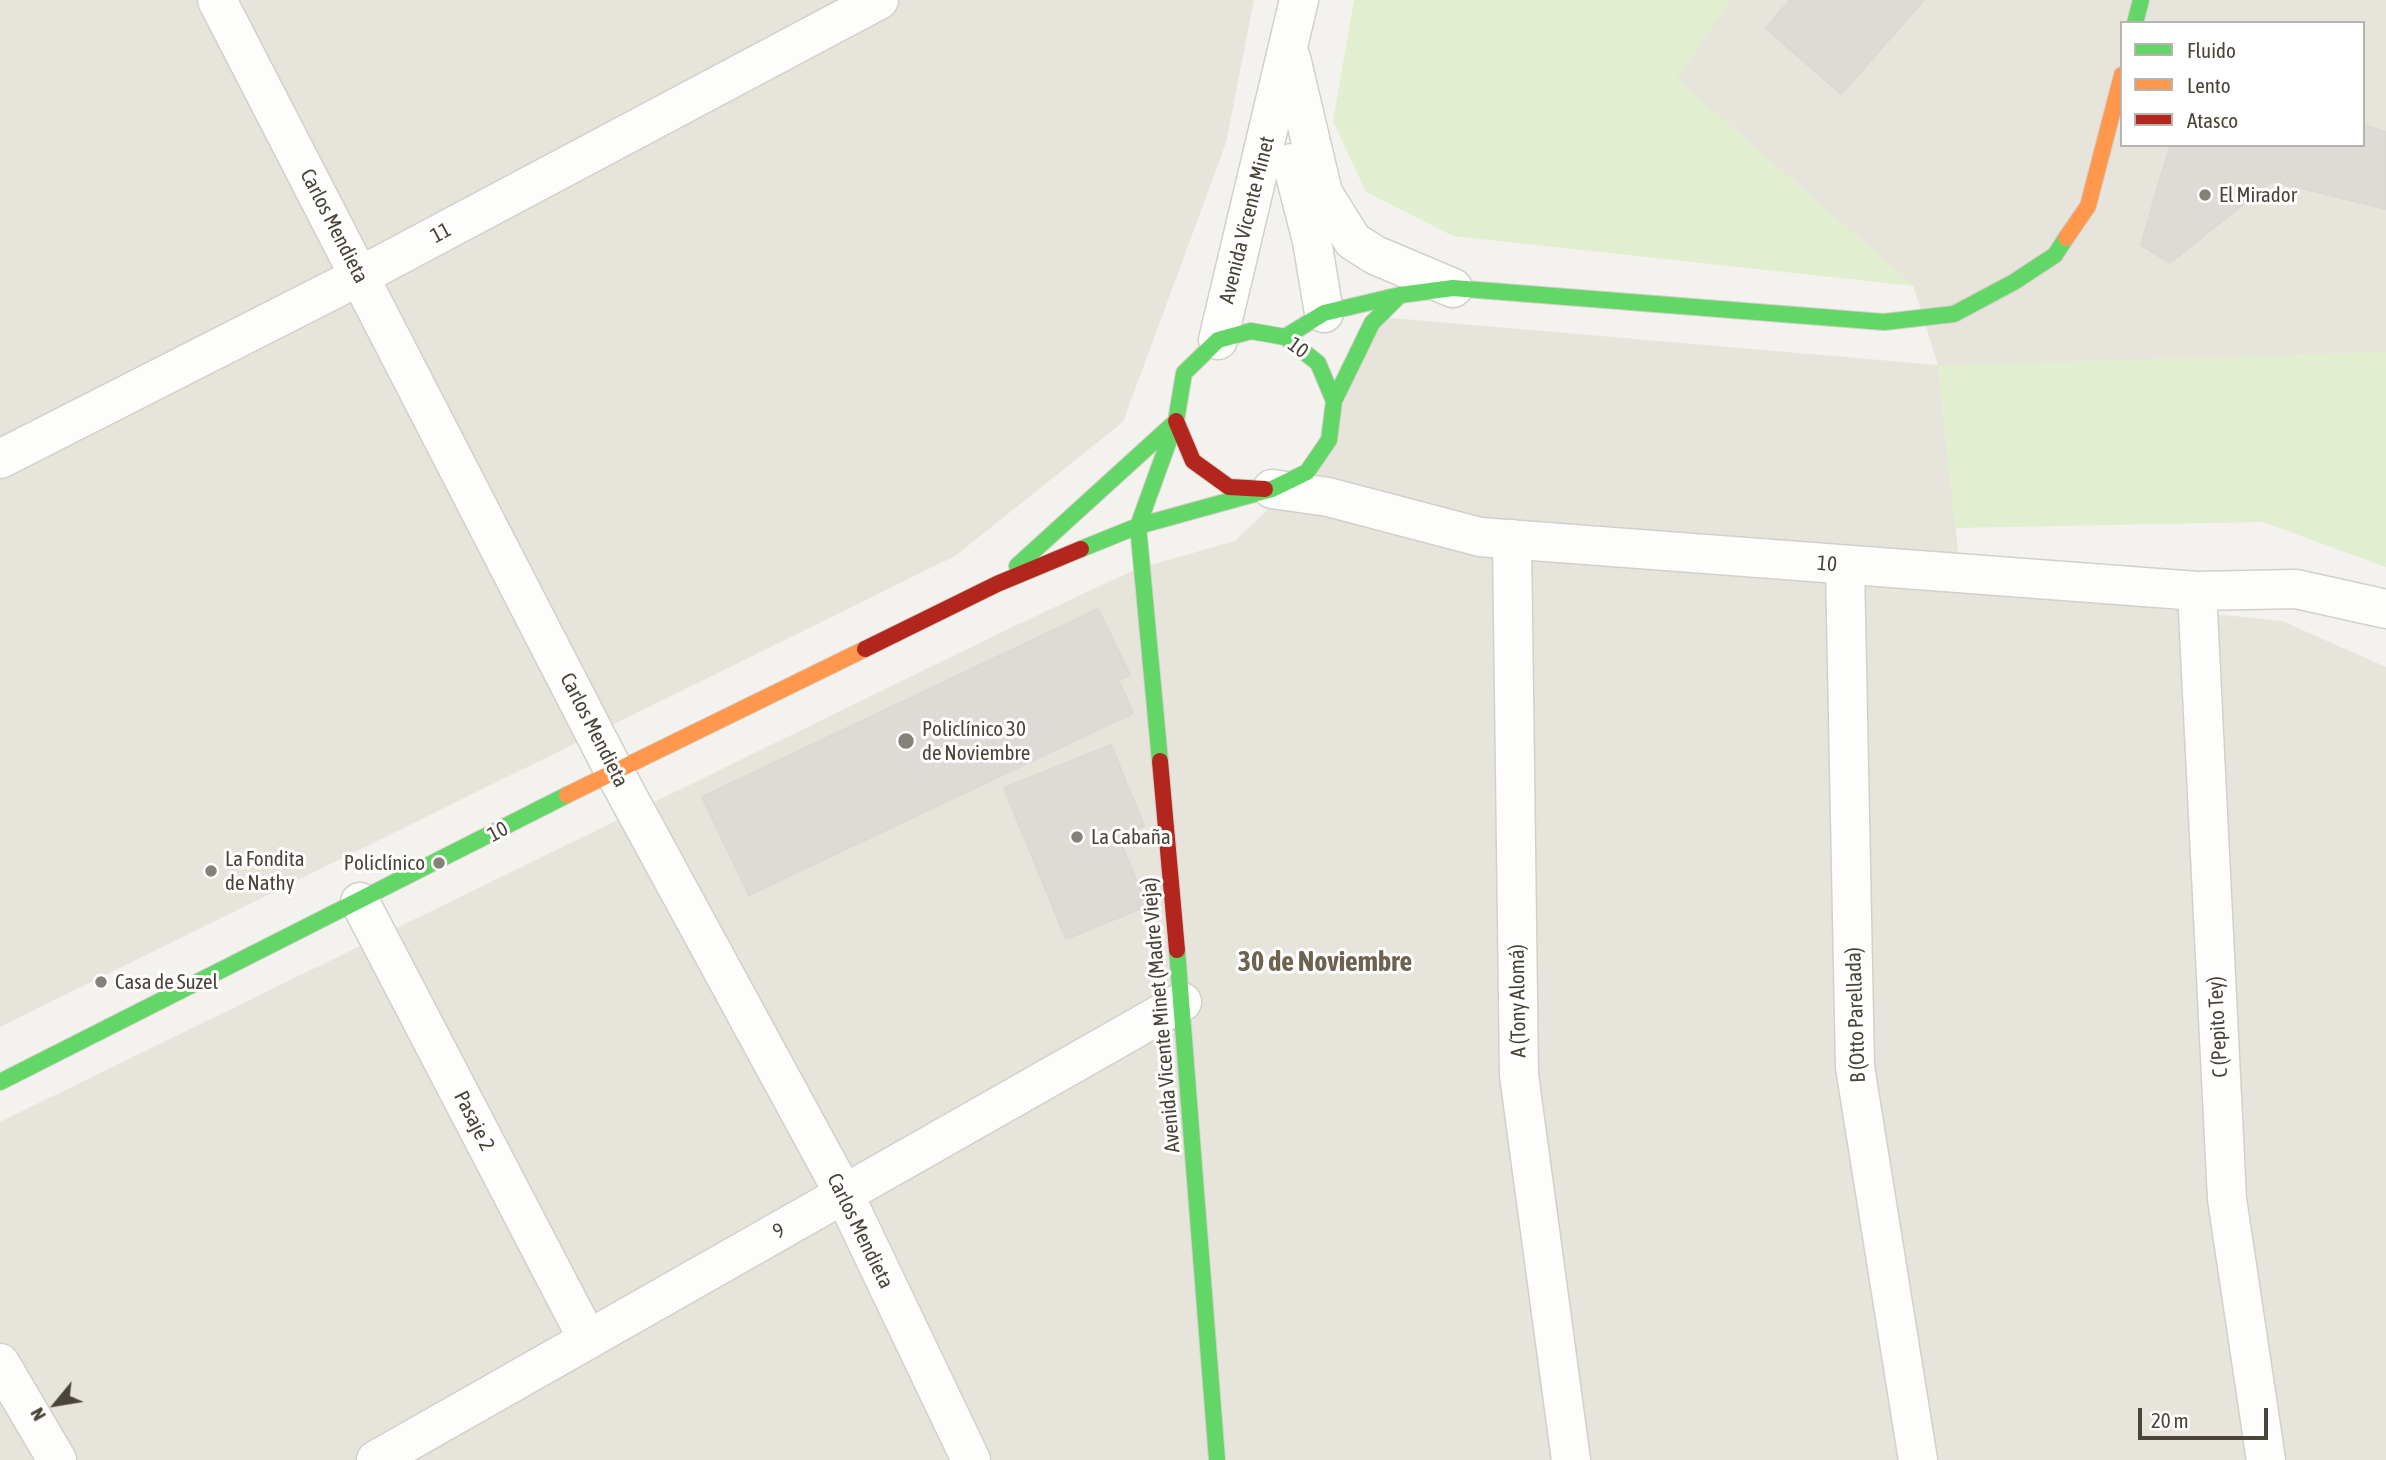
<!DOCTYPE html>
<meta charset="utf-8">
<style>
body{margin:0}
#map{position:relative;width:2386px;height:1460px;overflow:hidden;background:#f4f2ee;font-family:"Asap Condensed",sans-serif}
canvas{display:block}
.legend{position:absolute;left:2120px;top:21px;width:245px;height:126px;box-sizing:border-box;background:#fff;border:2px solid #b7b4b0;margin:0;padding:9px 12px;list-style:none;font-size:21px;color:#4b4439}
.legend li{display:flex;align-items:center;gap:14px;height:35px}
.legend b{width:35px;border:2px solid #b7b4b0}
.north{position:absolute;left:21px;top:1369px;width:70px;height:70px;-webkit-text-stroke:5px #fff;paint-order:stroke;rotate:240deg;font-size:19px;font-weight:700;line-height:28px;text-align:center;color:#4b4439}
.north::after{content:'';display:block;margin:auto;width:24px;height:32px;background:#4b4439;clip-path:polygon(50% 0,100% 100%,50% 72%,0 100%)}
.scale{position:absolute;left:2138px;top:1408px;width:130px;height:32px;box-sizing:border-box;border:4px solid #4b4439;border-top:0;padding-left:9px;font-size:21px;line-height:24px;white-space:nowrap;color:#4b4439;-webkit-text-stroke:5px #fff;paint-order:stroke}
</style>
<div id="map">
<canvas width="2386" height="1460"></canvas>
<ul class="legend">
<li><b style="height:9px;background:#63d668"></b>Fluido</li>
<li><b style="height:9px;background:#ff974d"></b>Lento</li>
<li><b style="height:9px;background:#b3261e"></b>Atasco</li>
</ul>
<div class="north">N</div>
<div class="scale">20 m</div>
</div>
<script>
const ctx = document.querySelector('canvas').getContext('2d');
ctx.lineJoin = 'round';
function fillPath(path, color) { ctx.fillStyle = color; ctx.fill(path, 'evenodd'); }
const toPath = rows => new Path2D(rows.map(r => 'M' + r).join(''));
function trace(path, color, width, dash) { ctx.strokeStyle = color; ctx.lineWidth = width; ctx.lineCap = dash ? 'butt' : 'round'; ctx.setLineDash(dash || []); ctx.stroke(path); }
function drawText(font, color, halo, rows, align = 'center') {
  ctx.font = font + ' "Asap Condensed",sans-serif'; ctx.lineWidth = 6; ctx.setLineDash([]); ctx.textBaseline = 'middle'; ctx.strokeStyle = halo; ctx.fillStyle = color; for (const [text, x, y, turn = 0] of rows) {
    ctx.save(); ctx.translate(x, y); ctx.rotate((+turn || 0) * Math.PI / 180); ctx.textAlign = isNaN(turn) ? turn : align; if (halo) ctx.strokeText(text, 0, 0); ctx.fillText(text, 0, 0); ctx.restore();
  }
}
fillPath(toPath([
 [0,0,1254,0,1226,143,1123,422,955,556,0,1027],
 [1731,0,2386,0,2386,352,1938,366,1962,588,2282,621,2386,667,2386,1460,0,1460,0,1122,1006,630,1136,569,1235,541,1321,457,1380,317,1938,365,1913,285,1676,79],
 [2122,23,2363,23,2363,145,2122,145]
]), '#e7e4dc');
fillPath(toPath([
 [1354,0,1731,0,1677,79,1914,286,1453,236,1366,192,1333,121],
 [2386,352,2386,567,2263,522,1955,528,1938,365]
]), '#e1eecf');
const building = toPath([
 [1790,0,1924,0,1841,94,1766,28,1790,0],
 [2363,125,2386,132,2386,209,2272,181,2170,263,2141,245,2170,145,2363,145,2363,125],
 [1098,609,1130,675,1118,680,1133,713,749,895,702,797,1098,609],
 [1111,745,1144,826,1118,836,1147,906,1066,939,1004,788,1111,745]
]);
fillPath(building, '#dedbd6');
trace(building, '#dcd9d4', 2);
const street = toPath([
 [217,0,614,771,844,1194,971,1460],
 [1291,58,1323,193,1353,241,1375,255,1453,288],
 [1292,163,1312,241,1324,313],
 [1218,340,1299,0],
 [0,459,360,276,879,0],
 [1272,489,1328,497,1480,537,2197,591,2296,589,2386,609],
 [1512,539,1519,1075,1571,1460],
 [1845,566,1855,1067,1918,1460],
 [2197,591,2227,1199,2266,1460],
 [360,902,588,1340],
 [0,1363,57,1460],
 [376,1460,1182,1002]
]);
const fast = toPath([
 [2135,23,2141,0],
 [1285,337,1324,313,1400,295,1453,288,1884,322,1954,314,2014,282,2055,255,2066,238],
 [1334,401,1372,323,1400,295],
 [1081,549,1138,526,1272,489,1307,472,1329,440,1334,401,1318,363,1285,337,1251,331,1218,340,1184,373,1176,421,1138,526,1160,761],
 [1017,566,1172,425],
 [1177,950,1217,1460],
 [0,1082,567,795]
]);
const slow = toPath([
 [2066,238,2088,206,2122,75],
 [567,795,865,649]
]);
const jam = toPath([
 [1176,421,1193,461,1229,487,1265,489],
 [865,649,997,584,1081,549],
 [1160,761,1177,950]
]);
trace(street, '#d2d0cb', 41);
trace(fast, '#d3cfc5', 18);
trace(slow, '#d3cfc5', 18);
trace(jam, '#d3cfc5', 18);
trace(street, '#fdfdfc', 38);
trace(fast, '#63d668', 16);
trace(slow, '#ff974d', 16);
trace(jam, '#b3261e', 16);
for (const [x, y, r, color] of [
 [2205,195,7,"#868178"],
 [906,741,9,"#868178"],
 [1077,837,7,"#868178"],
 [439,863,7,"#868178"],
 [211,871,7,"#868178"],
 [101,982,7,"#868178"]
]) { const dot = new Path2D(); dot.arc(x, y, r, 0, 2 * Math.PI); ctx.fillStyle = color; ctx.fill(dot); trace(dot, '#fff', 2.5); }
drawText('21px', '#4b4439', '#fff', [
 ["El Mirador",2219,195],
 ["Policlínico 30",922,729],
 ["de Noviembre",922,753],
 ["La Cabaña",1091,837],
 ["La Fondita",225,859],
 ["de Nathy",225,883],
 ["Policlínico",425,863,"right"],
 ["Casa de Suzel",115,982]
], 'left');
drawText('21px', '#4b4439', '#fff', [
 ["Avenida Vicente Minet",1247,220,-76],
 ["Carlos Mendieta",334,226,63],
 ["11",441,233,-28],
 ["10",1298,348,36],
 ["10",1827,564,5],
 ["Carlos Mendieta",594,730,63],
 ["10",498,832,-28],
 ["A (Tony Alomá)",1518,1001,-91],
 ["Avenida Vicente Minet (Madre Vieja)",1161,1015,-95],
 ["B (Otto Parellada)",1856,1015,-92],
 ["C (Pepito Tey)",2218,1027,-93],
 ["Pasaje 2",474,1121,63],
 ["9",779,1231,-30],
 ["Carlos Mendieta",860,1231,64]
]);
drawText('bold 28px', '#6e6250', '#fff', [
 ["30 de Noviembre",1325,962]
]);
</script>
